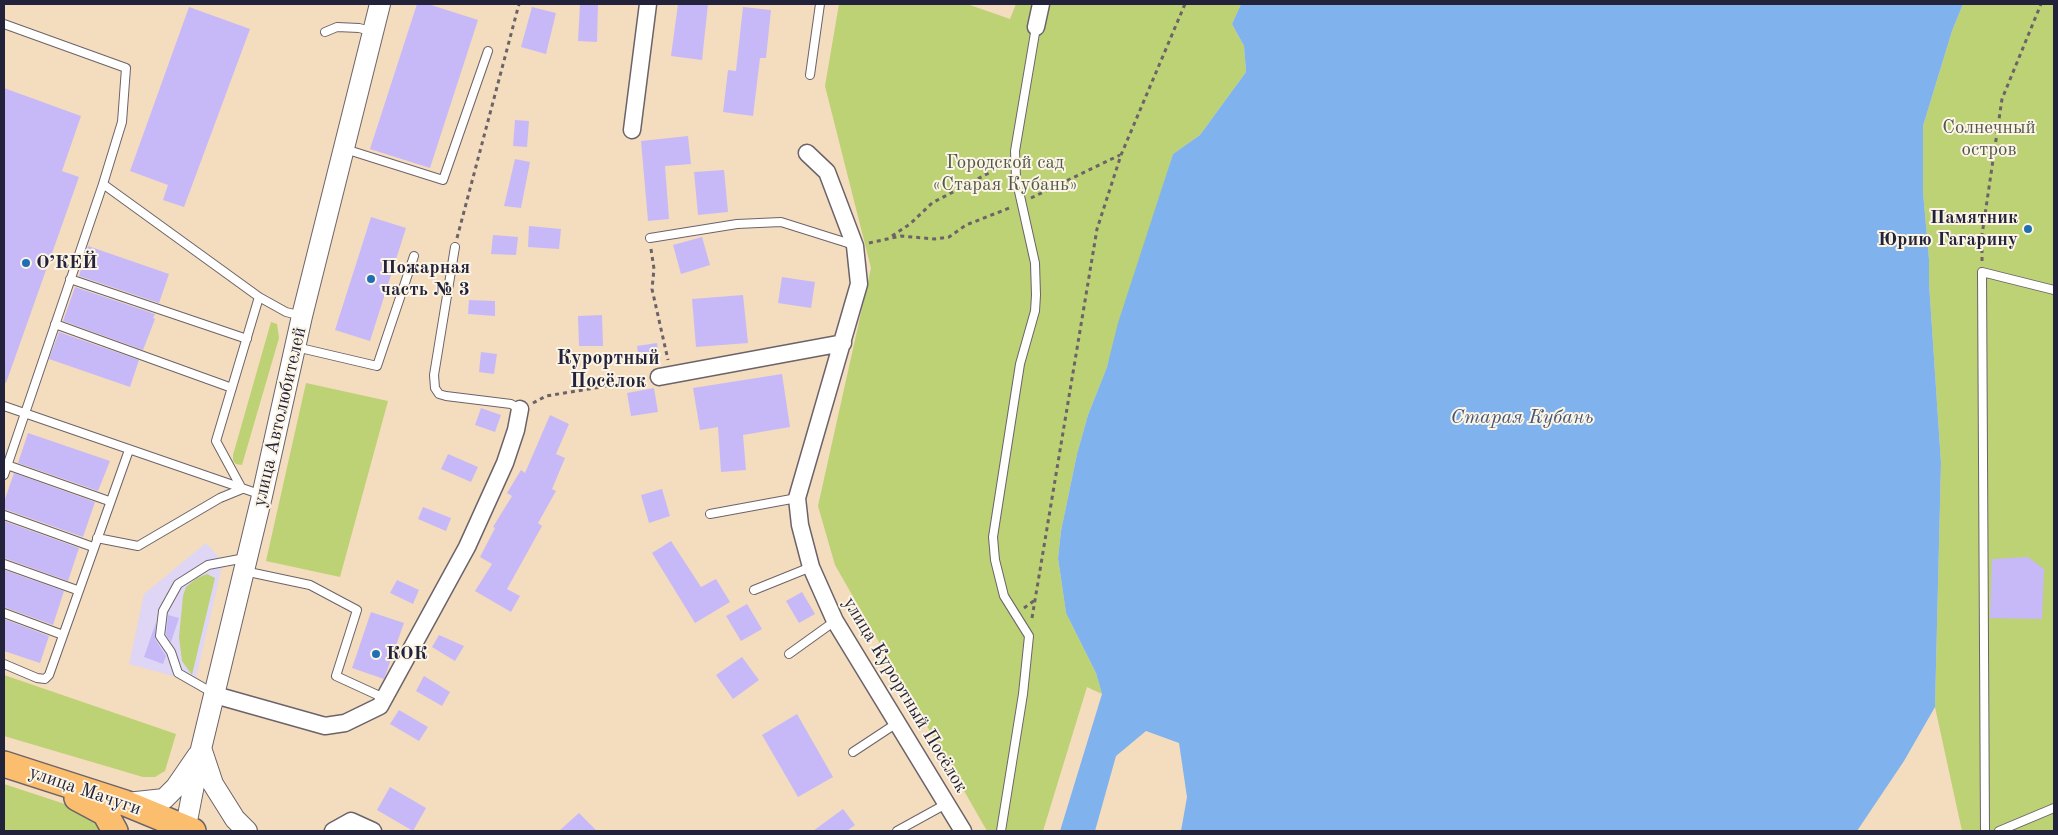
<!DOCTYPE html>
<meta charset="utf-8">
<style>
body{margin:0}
#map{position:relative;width:2058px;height:835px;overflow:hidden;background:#f4dcbe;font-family:"Old Standard TT",serif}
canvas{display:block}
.frame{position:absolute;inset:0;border:5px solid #22223b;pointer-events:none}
</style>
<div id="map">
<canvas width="2058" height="835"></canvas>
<div class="frame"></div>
</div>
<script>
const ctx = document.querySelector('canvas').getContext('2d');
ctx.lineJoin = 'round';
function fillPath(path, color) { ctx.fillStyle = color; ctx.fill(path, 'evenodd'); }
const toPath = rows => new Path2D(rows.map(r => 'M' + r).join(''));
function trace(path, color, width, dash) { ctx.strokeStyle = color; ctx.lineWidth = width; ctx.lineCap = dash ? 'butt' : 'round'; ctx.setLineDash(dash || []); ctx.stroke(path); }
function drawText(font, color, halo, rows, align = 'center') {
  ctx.font = font + ' "Old Standard TT",serif'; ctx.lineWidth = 4; ctx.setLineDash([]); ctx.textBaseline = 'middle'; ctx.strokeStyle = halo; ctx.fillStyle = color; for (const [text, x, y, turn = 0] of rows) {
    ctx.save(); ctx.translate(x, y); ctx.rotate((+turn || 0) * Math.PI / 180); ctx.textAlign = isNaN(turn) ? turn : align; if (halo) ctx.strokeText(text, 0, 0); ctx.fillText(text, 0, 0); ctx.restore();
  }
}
fillPath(toPath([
 [206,543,223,562,195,682,129,664,144,594]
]), '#dfd5f5');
fillPath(toPath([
 [839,4,967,4,1010,19,1016,4,1241,4,1232,24,1244,46,1246,72,1200,135,1173,154,1107,367,1088,415,1077,454,1061,531,1058,558,1066,613,1096,673,1102,694,1087,687,1043,831,987,831,835,565,818,506,871,268,825,86],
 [1963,4,2054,4,2054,831,1962,831,1935,707,1941,463,1929,283,1929,259,1923,192,1923,126,1952,31],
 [271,322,277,324,279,338,242,465,236,464,233,461,233,455],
 [306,383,388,401,340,577,266,561],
 [207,574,215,578,192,675,182,661,179,637,183,596,186,587,197,578],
 [4,675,176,734,165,771,155,777,143,777,4,736],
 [4,784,86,811,99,820,103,831,4,831]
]), '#bdd175');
fillPath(toPath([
 [1241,4,1963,4,1952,31,1923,126,1923,192,1929,259,1929,283,1941,463,1935,707,1904,761,1857,831,1181,831,1187,797,1179,743,1146,731,1116,756,1095,831,1060,831,1102,694,1096,673,1066,613,1058,558,1061,531,1077,454,1088,415,1107,367,1118,323,1173,154,1200,135,1246,72,1244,46,1232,24]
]), '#80b3ed');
fillPath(toPath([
 [417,4,428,4,478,20,430,168,370,149],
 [580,4,598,4,597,42,578,41],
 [678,4,708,4,702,60,671,56],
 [189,7,250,29,184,207,163,200,168,185,130,171],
 [532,7,556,13,546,54,521,47],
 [743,7,771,10,766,58,760,58,753,116,723,112,728,70,736,71],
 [4,88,81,116,62,171,79,177,6,383,4,382],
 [515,120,529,121,527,147,513,146],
 [688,136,691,164,665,166,669,219,648,221,641,141],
 [515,159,530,162,521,208,504,206],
 [724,170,728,212,698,215,694,172],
 [371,217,406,228,370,341,335,330],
 [529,226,561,229,559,249,528,247],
 [493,235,518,237,516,255,491,254],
 [702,237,710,265,681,274,673,245],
 [88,246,169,274,159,303,79,276],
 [782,277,815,282,811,308,778,303],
 [75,287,155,314,153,318,155,319,143,350,63,321],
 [743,295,748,343,696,347,692,299],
 [469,300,495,301,495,316,468,314],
 [602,315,603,346,579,346,578,316],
 [59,332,139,360,130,387,49,359],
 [657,343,660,361,640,364,637,346],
 [481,352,497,354,494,374,479,372],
 [782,374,790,427,743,435,746,470,721,472,718,427,700,430,693,388],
 [654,388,658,412,631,416,627,393],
 [481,408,501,415,495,432,475,425],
 [550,415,569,424,556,454,565,458,552,489,556,491,538,523,542,526,507,589,520,596,511,612,475,591,492,564,480,557,495,528,493,527,512,496,507,493,521,470,525,473],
 [28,433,110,461,98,491,18,463],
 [448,454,478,467,471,482,441,469],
 [14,473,95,502,83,537,4,509,4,502],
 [662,489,670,516,649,523,641,495],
 [423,507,451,518,446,531,418,519],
 [4,521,79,548,68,581,4,558],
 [671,541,701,587,716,579,730,602,695,623,652,553],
 [2028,557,2044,569,2042,619,1990,618,1992,559],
 [4,570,64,591,53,625,4,607],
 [397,580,419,590,413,604,390,593],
 [802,592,815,614,799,623,786,601],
 [747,604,762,629,741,641,726,616],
 [371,612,404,623,384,679,352,668],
 [168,615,179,618,171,642,166,635],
 [4,619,49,636,40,663,4,651],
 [156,622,155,639,166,656,163,664,144,657],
 [439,635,464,646,455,661,432,647],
 [742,657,759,680,733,699,716,675],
 [424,676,450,692,442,706,416,691],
 [399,710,428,727,419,741,390,724],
 [797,714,833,777,798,797,762,735],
 [390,787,426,808,413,831,377,810],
 [843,809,855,825,847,831,813,831],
 [579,813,597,831,559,831]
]), '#c7b9f8');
const service = toPath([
 [4,24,126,68,122,122,103,184,259,297,286,312,302,316],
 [325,32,337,27,359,28,371,31],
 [810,75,820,4],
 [345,149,443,180,488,51],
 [650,238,737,224,781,222,854,245],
 [455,247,434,375,435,388,439,394,446,396,511,404,520,409],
 [70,279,247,339],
 [55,324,232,388],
 [296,347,377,366,414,256],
 [4,406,262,495],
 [7,465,109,501],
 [4,475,103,184],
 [242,489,216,441,259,297],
 [710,514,797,498],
 [4,515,93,547],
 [97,538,138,546,220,498,242,489],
 [4,564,77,590],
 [244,571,310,585,357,610,336,676,384,698],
 [754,590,811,567],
 [4,613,63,635],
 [789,654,835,621],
 [4,664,37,678,45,679,49,675,129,450],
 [213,693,178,673,171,652,160,636,163,611,178,584,208,565,245,558],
 [853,752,897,723],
 [897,831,946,804],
 [1001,831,1023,694,1029,636,1004,596,995,560,993,537,1020,364,1035,311,1036,295,1035,263,1016,178,1015,151,1036,27],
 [1985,831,1982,272,2054,290],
 [1999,831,2054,808]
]);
const minor = toPath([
 [1036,27,1041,4],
 [632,130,648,4],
 [807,153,827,172,855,246,859,284,797,498,800,525,811,567,835,621,963,831],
 [659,377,843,343],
 [215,695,325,726,345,723,380,706,467,547,505,463,516,430,520,409],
 [333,831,351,821,373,831]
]);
const tertiary = toPath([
 [202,751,213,784,235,819,247,831],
 [127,803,164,799,176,787,198,755],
 [185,831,201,749,262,496,302,316,380,4]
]);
const primary = toPath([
 [4,764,125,803,193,831],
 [77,798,105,813,115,831]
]);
trace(service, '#6c6369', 10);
trace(minor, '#6c6369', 19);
trace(tertiary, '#6c6369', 22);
trace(primary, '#6c6369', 28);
trace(toPath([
 [1031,198,1120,155],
 [892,236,910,224,932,203,1004,165],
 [457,238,519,4],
 [869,243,901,236,935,239,949,237,966,225,1012,207],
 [651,249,654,269,652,289,668,360],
 [1982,261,1982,235,2002,99,2041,4],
 [533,403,546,396,644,380],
 [1024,608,1035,600],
 [1032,618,1097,229,1121,155,1185,4]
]), '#6c6369', 3, [4, 4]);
trace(service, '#fff', 8);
trace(minor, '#fff', 16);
trace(tertiary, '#fff', 20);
trace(primary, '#fbbd6e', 25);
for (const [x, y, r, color] of [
 [2028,229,5,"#1f6fb2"],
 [26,263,5,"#1f6fb2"],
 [371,279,5,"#1f6fb2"],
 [376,654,5,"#1f6fb2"]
]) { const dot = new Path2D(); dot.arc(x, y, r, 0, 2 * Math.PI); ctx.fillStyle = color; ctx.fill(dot); trace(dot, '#fcf5e5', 2); }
drawText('19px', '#50574c', '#fcf5e5', [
 ["Солнечный",1989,128],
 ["остров",1989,150],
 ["Городской сад",1005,163],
 ["«Старая Кубань»",1005,185]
]);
drawText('bold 19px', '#22223b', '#fcf5e5', [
 ["Памятник",2018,218,"right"],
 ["Юрию Гагарину",2018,240,"right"],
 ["О’КЕЙ",36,263],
 ["Пожарная",381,268],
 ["часть № 3",381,290],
 ["КОК",386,654]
], 'left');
drawText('19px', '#22223b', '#fcf5e5', [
 ["улица Автолюбителей",280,417,-77],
 ["улица Курортный Посёлок",905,695,59],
 ["улица Мачуги",85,791,19]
]);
drawText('bold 20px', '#22223b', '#fcf5e5', [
 ["Курортный",608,359],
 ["Посёлок",608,382]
]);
drawText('italic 20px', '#435579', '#fcf5e5', [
 ["Старая Кубань",1522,418]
]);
</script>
